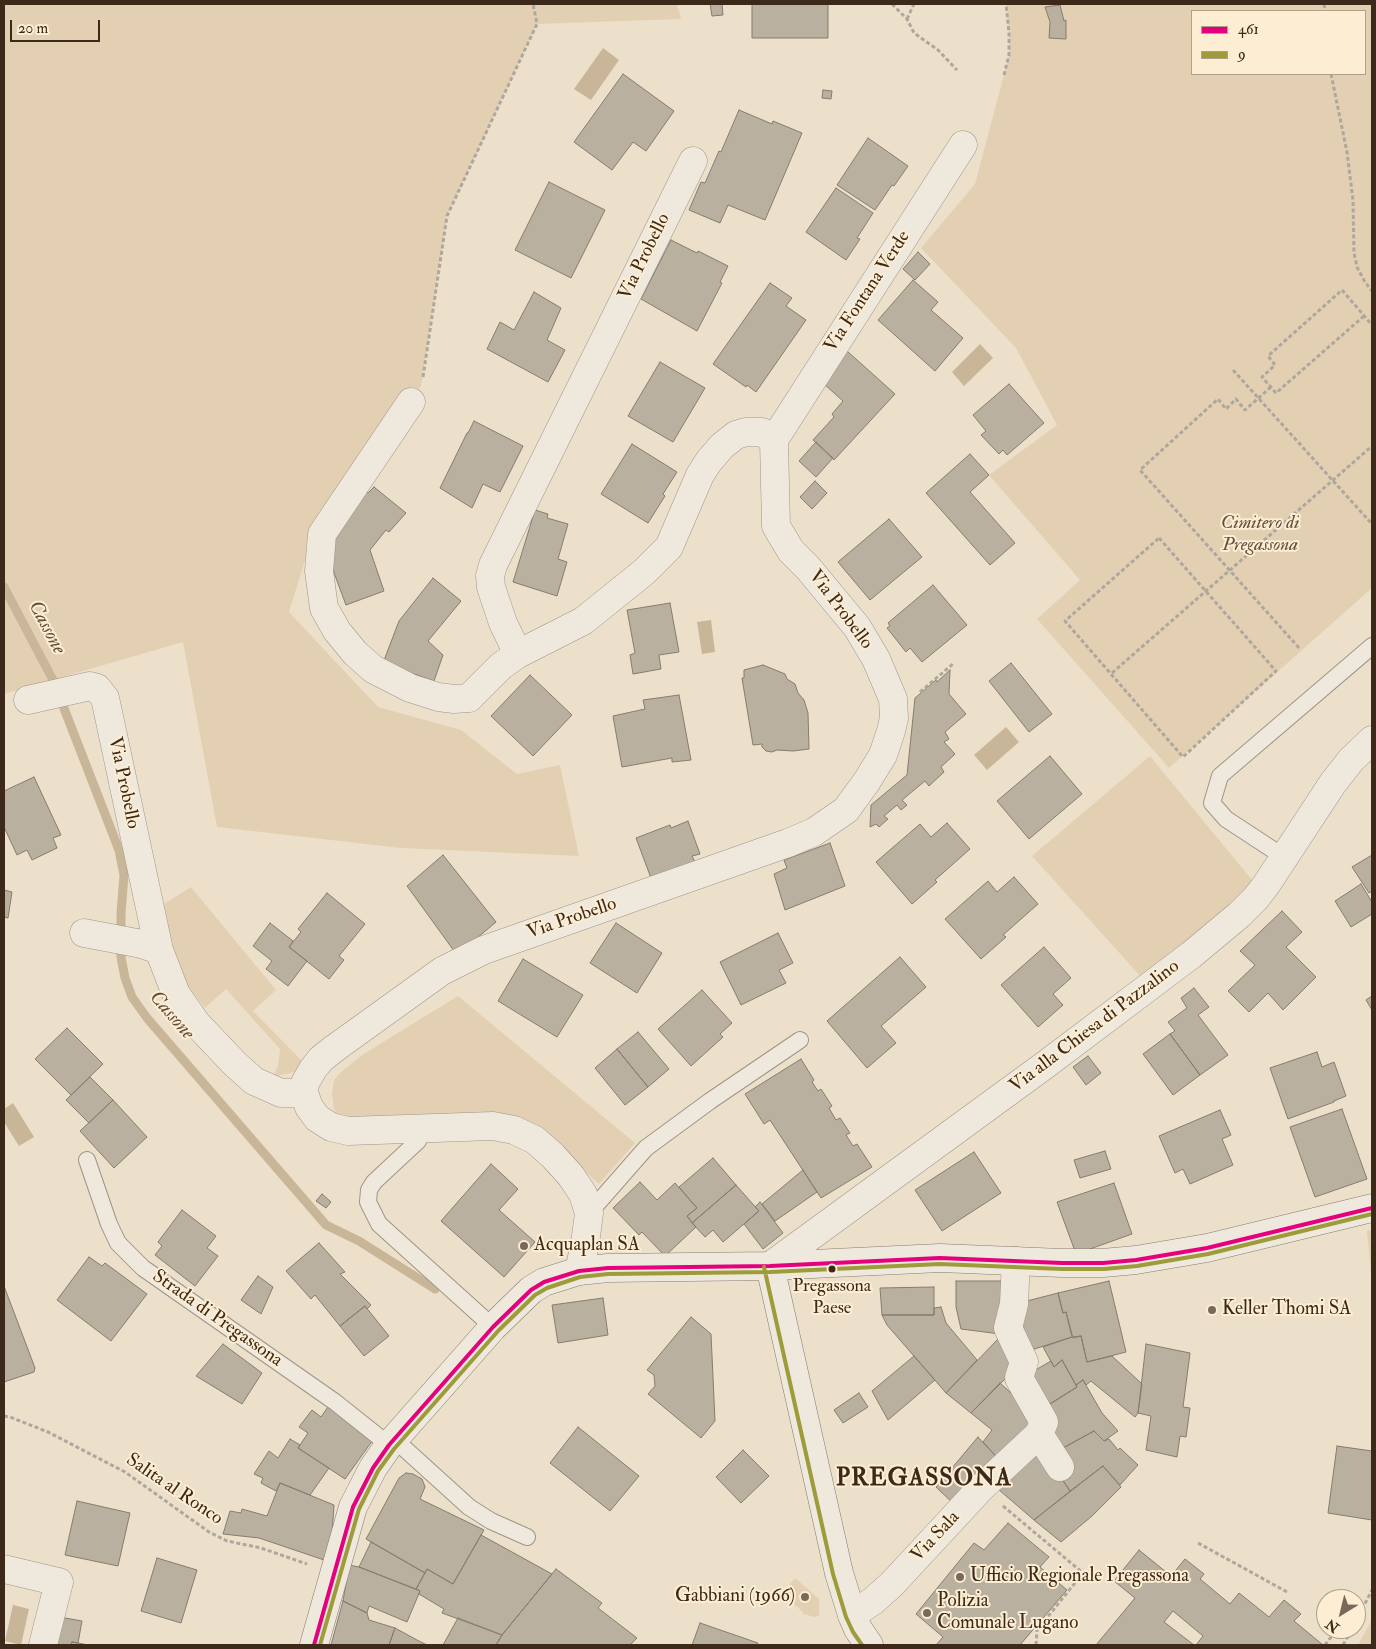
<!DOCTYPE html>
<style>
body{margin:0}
#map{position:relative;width:1376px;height:1649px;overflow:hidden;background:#ece0ca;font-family:"IM FELL Double Pica",serif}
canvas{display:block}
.frame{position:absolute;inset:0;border:5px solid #3d291a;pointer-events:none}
.legend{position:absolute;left:1191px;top:10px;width:175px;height:65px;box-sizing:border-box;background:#fcedd3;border:1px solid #b09f89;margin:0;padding:6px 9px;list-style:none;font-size:15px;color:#3d291a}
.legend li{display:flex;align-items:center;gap:10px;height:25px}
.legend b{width:25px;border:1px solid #b09f89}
.north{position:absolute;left:1316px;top:1589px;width:50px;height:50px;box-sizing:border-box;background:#fcedd3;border:1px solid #b09f89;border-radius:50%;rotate:216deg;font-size:14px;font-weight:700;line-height:20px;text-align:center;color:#3d291a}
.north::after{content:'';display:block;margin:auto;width:18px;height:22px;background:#7a6958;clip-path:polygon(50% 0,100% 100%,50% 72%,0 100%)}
.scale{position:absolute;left:10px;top:20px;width:90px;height:22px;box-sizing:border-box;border:2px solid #3d291a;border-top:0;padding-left:6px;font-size:15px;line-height:18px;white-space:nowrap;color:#3d291a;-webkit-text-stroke:4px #fcedd3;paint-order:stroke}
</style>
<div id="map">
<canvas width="1376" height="1649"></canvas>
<div class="frame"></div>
<ul class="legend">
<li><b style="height:6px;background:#e5007d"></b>461</li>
<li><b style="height:6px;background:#9e9b3a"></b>9</li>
</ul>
<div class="north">N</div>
<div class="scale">20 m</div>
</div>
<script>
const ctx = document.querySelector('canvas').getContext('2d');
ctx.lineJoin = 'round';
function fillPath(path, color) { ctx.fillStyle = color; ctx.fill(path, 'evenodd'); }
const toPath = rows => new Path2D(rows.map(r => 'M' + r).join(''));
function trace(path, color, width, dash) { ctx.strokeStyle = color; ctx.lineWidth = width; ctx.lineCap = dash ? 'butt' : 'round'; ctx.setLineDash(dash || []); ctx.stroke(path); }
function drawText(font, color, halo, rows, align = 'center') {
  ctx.font = font + ' "IM FELL Double Pica",serif'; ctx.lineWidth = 4; ctx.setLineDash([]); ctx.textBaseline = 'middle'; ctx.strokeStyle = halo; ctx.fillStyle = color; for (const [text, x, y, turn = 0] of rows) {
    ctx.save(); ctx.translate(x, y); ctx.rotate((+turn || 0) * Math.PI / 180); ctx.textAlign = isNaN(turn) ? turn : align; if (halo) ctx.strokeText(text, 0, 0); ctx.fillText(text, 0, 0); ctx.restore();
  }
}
fillPath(toPath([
 [4,4,677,4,681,19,537,24,447,216,421,386,314,531,289,612,378,707,461,730,517,774,560,765,579,856,401,848,217,827,183,642,4,694],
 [1006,4,1372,4,1372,588,1169,768,1037,619,1080,580,989,475,1057,425,1016,348,921,248,975,184,1009,56,1009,33],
 [1192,11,1365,11,1365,74,1192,74],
 [1150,756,1257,886,1142,978,1032,856],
 [191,887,276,990,253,1011,304,1063,294,1072,273,1077,278,1066,280,1049,226,989,205,1008,174,968,164,904],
 [458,996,635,1143,599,1184,537,1129,348,1122,338,1115,334,1109,332,1094,334,1080,341,1072,362,1055],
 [1372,1230,1372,1283,1367,1231],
 [795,1578,819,1599,819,1615,815,1617,803,1614,802,1611,782,1594],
 [1372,1619,1372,1645,1358,1645,1370,1623]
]), '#e3d0b3');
fillPath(toPath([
 [603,48,619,60,591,100,574,89],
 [980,344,993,358,964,386,952,372],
 [711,620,715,652,702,654,697,622],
 [1006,727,1019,742,987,770,974,755],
 [13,1103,34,1137,19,1146,4,1122,4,1109],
 [13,1605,29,1609,21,1645,5,1641]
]), '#c9b699');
trace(toPath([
 [4,587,53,680,119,850,124,875,121,913,121,957,125,978,132,997,147,1018,326,1225,359,1241,435,1289]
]), '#c9b699', 9);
const building = toPath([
 [710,4,722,4,723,15,712,16,710,4],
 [752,4,828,4,828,38,752,38,752,4],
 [1060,5,1064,21,1066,20,1066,39,1049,38,1050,22,1045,7,1060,5],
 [623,74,674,111,646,151,633,142,612,170,574,142,623,74],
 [823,90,832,91,831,99,822,98,823,90],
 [739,110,772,124,773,121,802,133,765,220,728,205,720,223,689,210,701,182,705,183,719,151,721,152,739,110],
 [868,138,908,166,894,186,892,185,875,210,837,185,868,138],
 [549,182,605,210,571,278,515,250,549,182],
 [836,188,873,213,857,238,860,239,846,260,806,232,836,188],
 [671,240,697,253,698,251,728,266,720,282,722,283,697,331,641,299,671,240],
 [918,252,930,264,915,280,903,269,918,252],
 [913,280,938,302,931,310,963,338,935,371,878,320,913,280],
 [770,283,792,298,786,306,806,320,756,392,747,385,746,387,713,364,770,283],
 [534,292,561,308,547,340,565,350,548,382,487,349,500,322,514,330,534,292],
 [847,351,895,394,834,460,813,440,834,417,832,414,843,401,824,384,847,351],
 [660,362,705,388,673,442,628,416,660,362],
 [1009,384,1044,423,1007,455,1003,450,999,454,981,435,986,431,973,415,1009,384],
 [474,421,523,446,500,492,483,484,472,508,440,488,467,433,468,433,474,421],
 [816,442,833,458,816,477,799,461,816,442],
 [632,444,677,472,663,494,665,496,648,523,601,494,632,444],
 [970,454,989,475,970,492,1015,543,990,565,926,493,970,454],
 [815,481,827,493,812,509,800,497,815,481],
 [374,487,406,513,389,532,386,530,370,550,384,591,346,605,323,543,366,491,368,493,374,487],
 [535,510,548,514,547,518,568,524,558,559,567,562,557,596,513,582,535,510],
 [889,519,922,557,870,600,838,562,889,519],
 [433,578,461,601,428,641,443,655,434,681,383,663,399,621,433,578],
 [933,585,967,625,922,662,910,648,906,652,887,628,890,626,888,623,933,585],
 [670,603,679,652,659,655,661,669,633,674,630,655,635,653,627,610,670,603],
 [1011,663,1052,714,1029,732,989,681,1011,663],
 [763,665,785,674,787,679,795,684,798,693,804,700,808,713,809,749,793,751,777,750,772,752,766,751,762,747,762,744,753,745,742,678,744,678,744,670,763,665],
 [950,670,949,694,966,714,945,732,949,739,944,742,955,754,941,767,944,772,929,786,925,781,902,800,907,805,901,810,897,805,884,816,888,819,879,827,876,824,870,827,871,805,907,775,915,698,936,680,937,682,950,670],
 [530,675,572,715,533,756,491,716,530,675],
 [679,695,691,760,672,762,672,758,622,767,613,716,645,709,643,700,679,695],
 [1050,756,1082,794,1029,839,997,801,1050,756],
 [34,777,61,835,53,838,57,848,32,860,27,850,17,855,4,827,4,791,34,777],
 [688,821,700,854,692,856,695,862,651,878,636,838,670,825,671,828,688,821],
 [947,823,970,849,935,880,937,882,912,904,876,862,920,824,931,837,947,823],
 [830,843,845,886,785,910,774,874,787,868,784,860,830,843],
 [443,855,496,922,457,955,407,886,443,855],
 [1372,855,1372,891,1369,893,1352,867,1372,855],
 [1014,877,1038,904,1003,935,1006,937,981,959,945,919,988,881,997,892,1014,877],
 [1361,884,1372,902,1372,914,1351,927,1335,901,1361,884],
 [4,890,12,892,8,918,4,917,4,890],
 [327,893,365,924,339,956,344,960,329,979,289,947,301,932,298,929,327,893],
 [1282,911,1302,932,1286,947,1316,977,1283,1010,1268,993,1249,1012,1228,991,1255,965,1240,951,1282,911],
 [270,923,293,941,289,947,307,961,288,986,266,969,272,961,253,946,270,923],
 [616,923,662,953,637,993,590,963,616,923],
 [778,933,793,963,779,970,786,983,741,1005,720,962,778,933],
 [1044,947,1071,978,1053,994,1063,1005,1038,1027,1001,985,1044,947],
 [900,957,926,987,881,1026,896,1043,867,1068,827,1021,900,957],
 [523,959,583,995,557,1037,498,1001,523,959],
 [1194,988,1209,1007,1198,1015,1228,1055,1200,1075,1170,1034,1175,1031,1168,1022,1187,1008,1181,998,1194,988],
 [702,990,732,1023,720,1034,723,1037,691,1066,658,1029,702,990],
 [1372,996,1372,1010,1366,1000,1372,996],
 [67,1028,103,1064,71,1095,35,1059,67,1028],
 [638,1032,669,1069,648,1087,617,1049,638,1032],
 [1170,1034,1200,1075,1173,1095,1143,1054,1170,1034],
 [617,1049,648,1087,625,1105,595,1068,617,1049],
 [1317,1052,1322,1067,1334,1062,1346,1096,1334,1101,1334,1102,1288,1119,1270,1068,1317,1052],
 [1088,1056,1101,1073,1086,1085,1073,1067,1088,1056],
 [801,1059,814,1080,812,1082,818,1091,821,1089,832,1106,829,1108,836,1120,840,1118,850,1133,846,1135,853,1146,857,1144,872,1167,821,1198,770,1120,764,1124,745,1094,801,1059],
 [90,1077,113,1100,89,1123,66,1100,90,1077],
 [113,1100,147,1137,114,1168,80,1131,113,1100],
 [1342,1109,1367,1179,1315,1197,1290,1127,1342,1109],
 [1220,1110,1231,1135,1222,1139,1233,1165,1190,1184,1183,1169,1175,1173,1159,1136,1220,1110],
 [1105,1151,1111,1169,1080,1178,1074,1160,1105,1151],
 [974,1152,1001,1193,942,1231,915,1190,974,1152],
 [713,1158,736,1185,692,1223,687,1216,697,1208,679,1187,713,1158],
 [491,1164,518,1189,499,1210,535,1242,504,1277,441,1221,491,1164],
 [803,1170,817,1192,775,1221,762,1204,803,1170],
 [640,1182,657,1200,675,1183,697,1208,687,1216,696,1227,665,1256,642,1232,639,1235,613,1208,640,1182],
 [1114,1183,1132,1234,1076,1254,1057,1202,1114,1183],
 [736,1185,759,1211,723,1242,713,1230,705,1237,692,1223,736,1185],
 [322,1194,331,1202,326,1208,316,1201,322,1194],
 [760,1202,783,1233,763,1249,744,1224,759,1211,755,1207,760,1202],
 [182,1210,216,1236,207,1248,218,1256,195,1286,155,1255,162,1246,158,1242,182,1210],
 [319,1243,345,1272,340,1274,371,1305,367,1309,365,1306,340,1326,315,1295,311,1299,286,1271,319,1243],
 [89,1257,102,1266,105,1263,147,1294,111,1341,57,1300,89,1257],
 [258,1276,273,1287,261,1314,241,1300,258,1276],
 [956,1281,1009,1281,1000,1334,961,1329,956,1307,956,1281],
 [1109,1281,1126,1352,1087,1362,1081,1336,1073,1338,1066,1312,1063,1313,1058,1293,1109,1281],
 [4,1286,35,1368,34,1372,4,1382,4,1286],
 [934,1287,934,1315,882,1315,880,1288,934,1287],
 [1058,1293,1063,1313,1066,1312,1072,1337,1025,1352,1012,1320,1019,1303,1058,1293],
 [603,1298,608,1335,558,1343,552,1305,603,1298],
 [365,1306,389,1336,364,1356,340,1326,365,1306],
 [941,1307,946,1323,977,1360,946,1393,887,1325,882,1315,934,1315,934,1308,941,1307],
 [691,1317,711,1334,715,1421,701,1438,648,1394,655,1386,654,1375,647,1370,691,1317],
 [1081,1336,1087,1362,1112,1356,1142,1384,1138,1413,1135,1417,1091,1381,1086,1385,1083,1380,1076,1385,1062,1360,1054,1367,1043,1347,1072,1337,1081,1336],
 [1000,1337,1018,1366,971,1413,946,1393,1000,1337],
 [223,1344,262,1373,242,1404,196,1376,223,1344],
 [1146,1344,1190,1353,1183,1407,1190,1408,1186,1437,1180,1436,1177,1457,1146,1450,1151,1416,1138,1413,1146,1344],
 [914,1356,935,1380,888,1420,872,1391,914,1356],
 [1062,1360,1077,1387,1039,1411,1027,1375,1051,1361,1054,1367,1062,1360],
 [1083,1380,1102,1413,1118,1431,1104,1441,1094,1431,1059,1450,1040,1410,1077,1387,1076,1385,1083,1380],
 [1000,1383,1022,1403,1039,1422,1003,1464,983,1442,992,1430,971,1413,1000,1383],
 [859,1393,868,1407,843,1423,834,1410,859,1393],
 [330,1404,375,1437,345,1479,298,1448,308,1433,299,1427,312,1410,321,1417,330,1404],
 [578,1427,639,1476,610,1511,550,1463,578,1427],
 [1094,1431,1104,1441,1109,1439,1118,1450,1120,1448,1138,1465,1120,1485,1103,1466,1070,1491,1059,1475,1056,1452,1094,1431],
 [978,1437,1003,1464,957,1507,936,1487,978,1437],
 [290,1439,300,1445,298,1448,329,1468,310,1495,280,1483,276,1491,261,1483,263,1478,254,1474,269,1451,278,1458,290,1439],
 [1040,1446,1070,1491,1034,1520,991,1483,1040,1446],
 [1337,1446,1372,1451,1372,1520,1328,1513,1337,1446],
 [743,1450,769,1476,741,1503,716,1477,743,1450],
 [1103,1466,1121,1487,1092,1516,1061,1542,1034,1520,1103,1466],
 [406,1473,413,1474,422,1479,425,1487,420,1499,484,1530,453,1584,427,1569,425,1573,366,1539,399,1478,406,1473],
 [280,1483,334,1505,330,1562,259,1538,223,1534,230,1511,241,1513,242,1509,267,1516,280,1483],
 [77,1501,130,1513,118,1566,65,1555,77,1501],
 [1008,1523,1049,1557,1040,1567,1067,1590,1020,1645,936,1645,943,1637,916,1614,974,1543,984,1550,1008,1523],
 [481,1535,552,1574,502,1635,442,1613,444,1609,419,1594,420,1591,416,1589,427,1569,453,1584,481,1535],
 [371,1542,425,1573,416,1589,359,1567,371,1542],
 [1139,1550,1171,1576,1185,1559,1204,1574,1200,1579,1230,1604,1239,1593,1269,1617,1284,1600,1301,1614,1294,1621,1323,1645,1196,1645,1203,1636,1173,1611,1164,1622,1194,1645,1096,1645,1135,1598,1114,1581,1139,1550],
 [157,1558,197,1570,181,1623,141,1611,157,1558],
 [349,1565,359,1567,420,1591,407,1622,369,1606,367,1613,343,1601,349,1565],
 [556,1569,602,1603,598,1608,637,1638,630,1645,496,1645,502,1635,556,1569],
 [343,1601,367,1613,369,1620,395,1628,389,1645,331,1645,343,1601],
 [54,1616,82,1621,78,1643,72,1642,71,1645,48,1645,54,1616],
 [458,1618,502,1635,496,1645,443,1645,458,1618],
 [700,1623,758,1643,757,1645,692,1645,700,1623],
 [395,1628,417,1640,427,1645,389,1645,395,1628],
 [72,1642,78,1643,88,1645,71,1645,72,1642]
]);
fillPath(building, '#b9b0a0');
trace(building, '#867c6f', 1);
const lane = toPath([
 [1284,857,1226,819,1212,803,1220,776,1372,646],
 [425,1127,418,1141,374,1182,369,1190,368,1202,379,1224,493,1327],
 [87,1160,109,1224,118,1243,143,1268,335,1402,389,1445],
 [589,1213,646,1148,710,1101,800,1040],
 [394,1439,469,1507,491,1521,527,1537]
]);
const street = toPath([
 [411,402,322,534,319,571,324,608,337,631,355,653,373,669,410,688,438,697,454,699,469,698,501,666,518,654,583,621,644,572,669,547,700,475,709,461,722,446,736,435,746,432,762,432,774,440,776,526,791,551,808,568,857,627,876,659,893,699,894,718,891,731,883,755,867,781,846,810,814,832,788,843,484,950,442,971,335,1048,321,1059,313,1069,305,1083,304,1093,309,1107,317,1118,331,1127,348,1131,493,1126,514,1130,535,1140,553,1156,571,1176,583,1194,589,1213,585,1244,579,1271],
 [774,440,963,145],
 [518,654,503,623,491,587,490,576,493,565,693,161],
 [28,700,90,686,97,688,105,698,159,950,176,994,197,1024,235,1064,254,1081,281,1093,304,1093],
 [84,933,142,944,159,950],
 [770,1266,1045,1065,1191,955,1239,915,1256,898,1266,885,1333,783,1351,760,1372,740],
 [1039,1434,1060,1467],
 [4,1569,59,1582,43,1645],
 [852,1615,873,1601,892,1584,981,1488,1039,1434,1044,1422,1019,1378,1024,1362,1008,1328,1014,1304,1016,1261]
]);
const secondary = toPath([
 [770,1266,839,1573,852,1615,858,1629,869,1645],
 [314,1645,353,1507,373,1468,389,1445,493,1327,531,1290,544,1282,579,1271,608,1268,770,1266,940,1258,1062,1263,1103,1263,1136,1260,1207,1248,1372,1208]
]);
trace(lane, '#9e9587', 18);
trace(street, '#9e9587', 29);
trace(secondary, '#867c6f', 29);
trace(toPath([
 [892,4,907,19,914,33,938,50,957,70],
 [1324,4,1325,11],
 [907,19,914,4],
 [1331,74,1347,152,1353,200,1354,253,1357,267,1365,282,1372,291],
 [1004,75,1009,55,1009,33,1006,4],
 [1364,316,1276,393,1262,377,1275,365,1268,356,1342,290,1372,325],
 [1233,370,1372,524],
 [423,377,447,216,537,24,533,4],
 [1271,387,1245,410,1236,399,1226,409,1218,399,1140,470,1300,649],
 [1159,538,1276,671,1183,757,1065,621,1159,538],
 [1112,673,1372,446],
 [920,692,954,663],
 [4,1416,10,1417,48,1432,125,1472,209,1532,227,1541,261,1548,307,1564],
 [1003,1506,1083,1573,1037,1630,1036,1645],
 [1198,1543,1289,1593],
 [1356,1621,1372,1590],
 [1337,1629,1347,1638],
 [1325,1645,1337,1629],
 [1343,1645,1352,1629]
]), '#aea79e', 3, [4, 2.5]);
trace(lane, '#efe8dd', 16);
trace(street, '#efe8dd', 28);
trace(secondary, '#efe8dd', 28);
trace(toPath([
 [314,1645,353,1507,373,1468,389,1445,493,1327,531,1290,544,1282,579,1271,608,1268,770,1266,940,1258,1062,1263,1103,1263,1136,1260,1207,1248,1372,1208]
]), '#e5007d', 4);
trace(toPath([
 [764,1267,833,1574,846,1617,853,1632,862,1645],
 [320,1645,359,1509,378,1471,394,1449,498,1331,535,1295,547,1288,580,1277,608,1274,770,1272,940,1264,1062,1269,1104,1269,1137,1266,1208,1254,1372,1214]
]), '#9e9b3a', 4);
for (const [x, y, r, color] of [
 [524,1246,5,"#7a6958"],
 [832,1269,4.5,"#3d291a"],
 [1212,1310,5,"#7a6958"],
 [960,1577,5,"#7a6958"],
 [805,1597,5,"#7a6958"],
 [927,1613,5,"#7a6958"]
]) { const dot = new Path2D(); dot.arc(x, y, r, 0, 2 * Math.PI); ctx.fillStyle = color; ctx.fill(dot); trace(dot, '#fcedd3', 2); }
drawText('18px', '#3d291a', '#fcedd3', [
 ["Pregassona",832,1287],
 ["Paese",832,1309]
]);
drawText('19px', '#3d291a', '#fcedd3', [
 ["Via Probello",645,257,-64],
 ["Via Fontana Verde",868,292,-57],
 ["Via Probello",840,610,53],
 ["Via Probello",123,783,78],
 ["Via Probello",572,919,-19],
 ["Via alla Chiesa di Pazzalino",1095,1027,-37],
 ["Strada di Pregassona",217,1319,35],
 ["Salita al Ronco",174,1490,34],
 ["Via Sala",936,1537,-47]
]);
drawText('italic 19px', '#64503c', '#fcedd3', [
 ["Cimitero di",1260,524],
 ["Pregassona",1260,546]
]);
drawText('19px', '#3d291a', '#fcedd3', [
 ["Acquaplan SA",534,1246],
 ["Keller Thomi SA",1222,1310],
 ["Ufficio Regionale Pregassona",970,1577],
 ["Gabbiani (1966)",795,1597,"right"],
 ["Polizia",937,1602],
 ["Comunale Lugano",937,1624]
], 'left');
drawText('italic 20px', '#624e3a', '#fcedd3', [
 ["Cassone",46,628,62],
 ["Cassone",171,1016,49]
]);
ctx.letterSpacing = '1px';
drawText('bold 24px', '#3d291a', '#fcedd3', [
 ["PREGASSONA",924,1480]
]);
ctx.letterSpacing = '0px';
</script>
